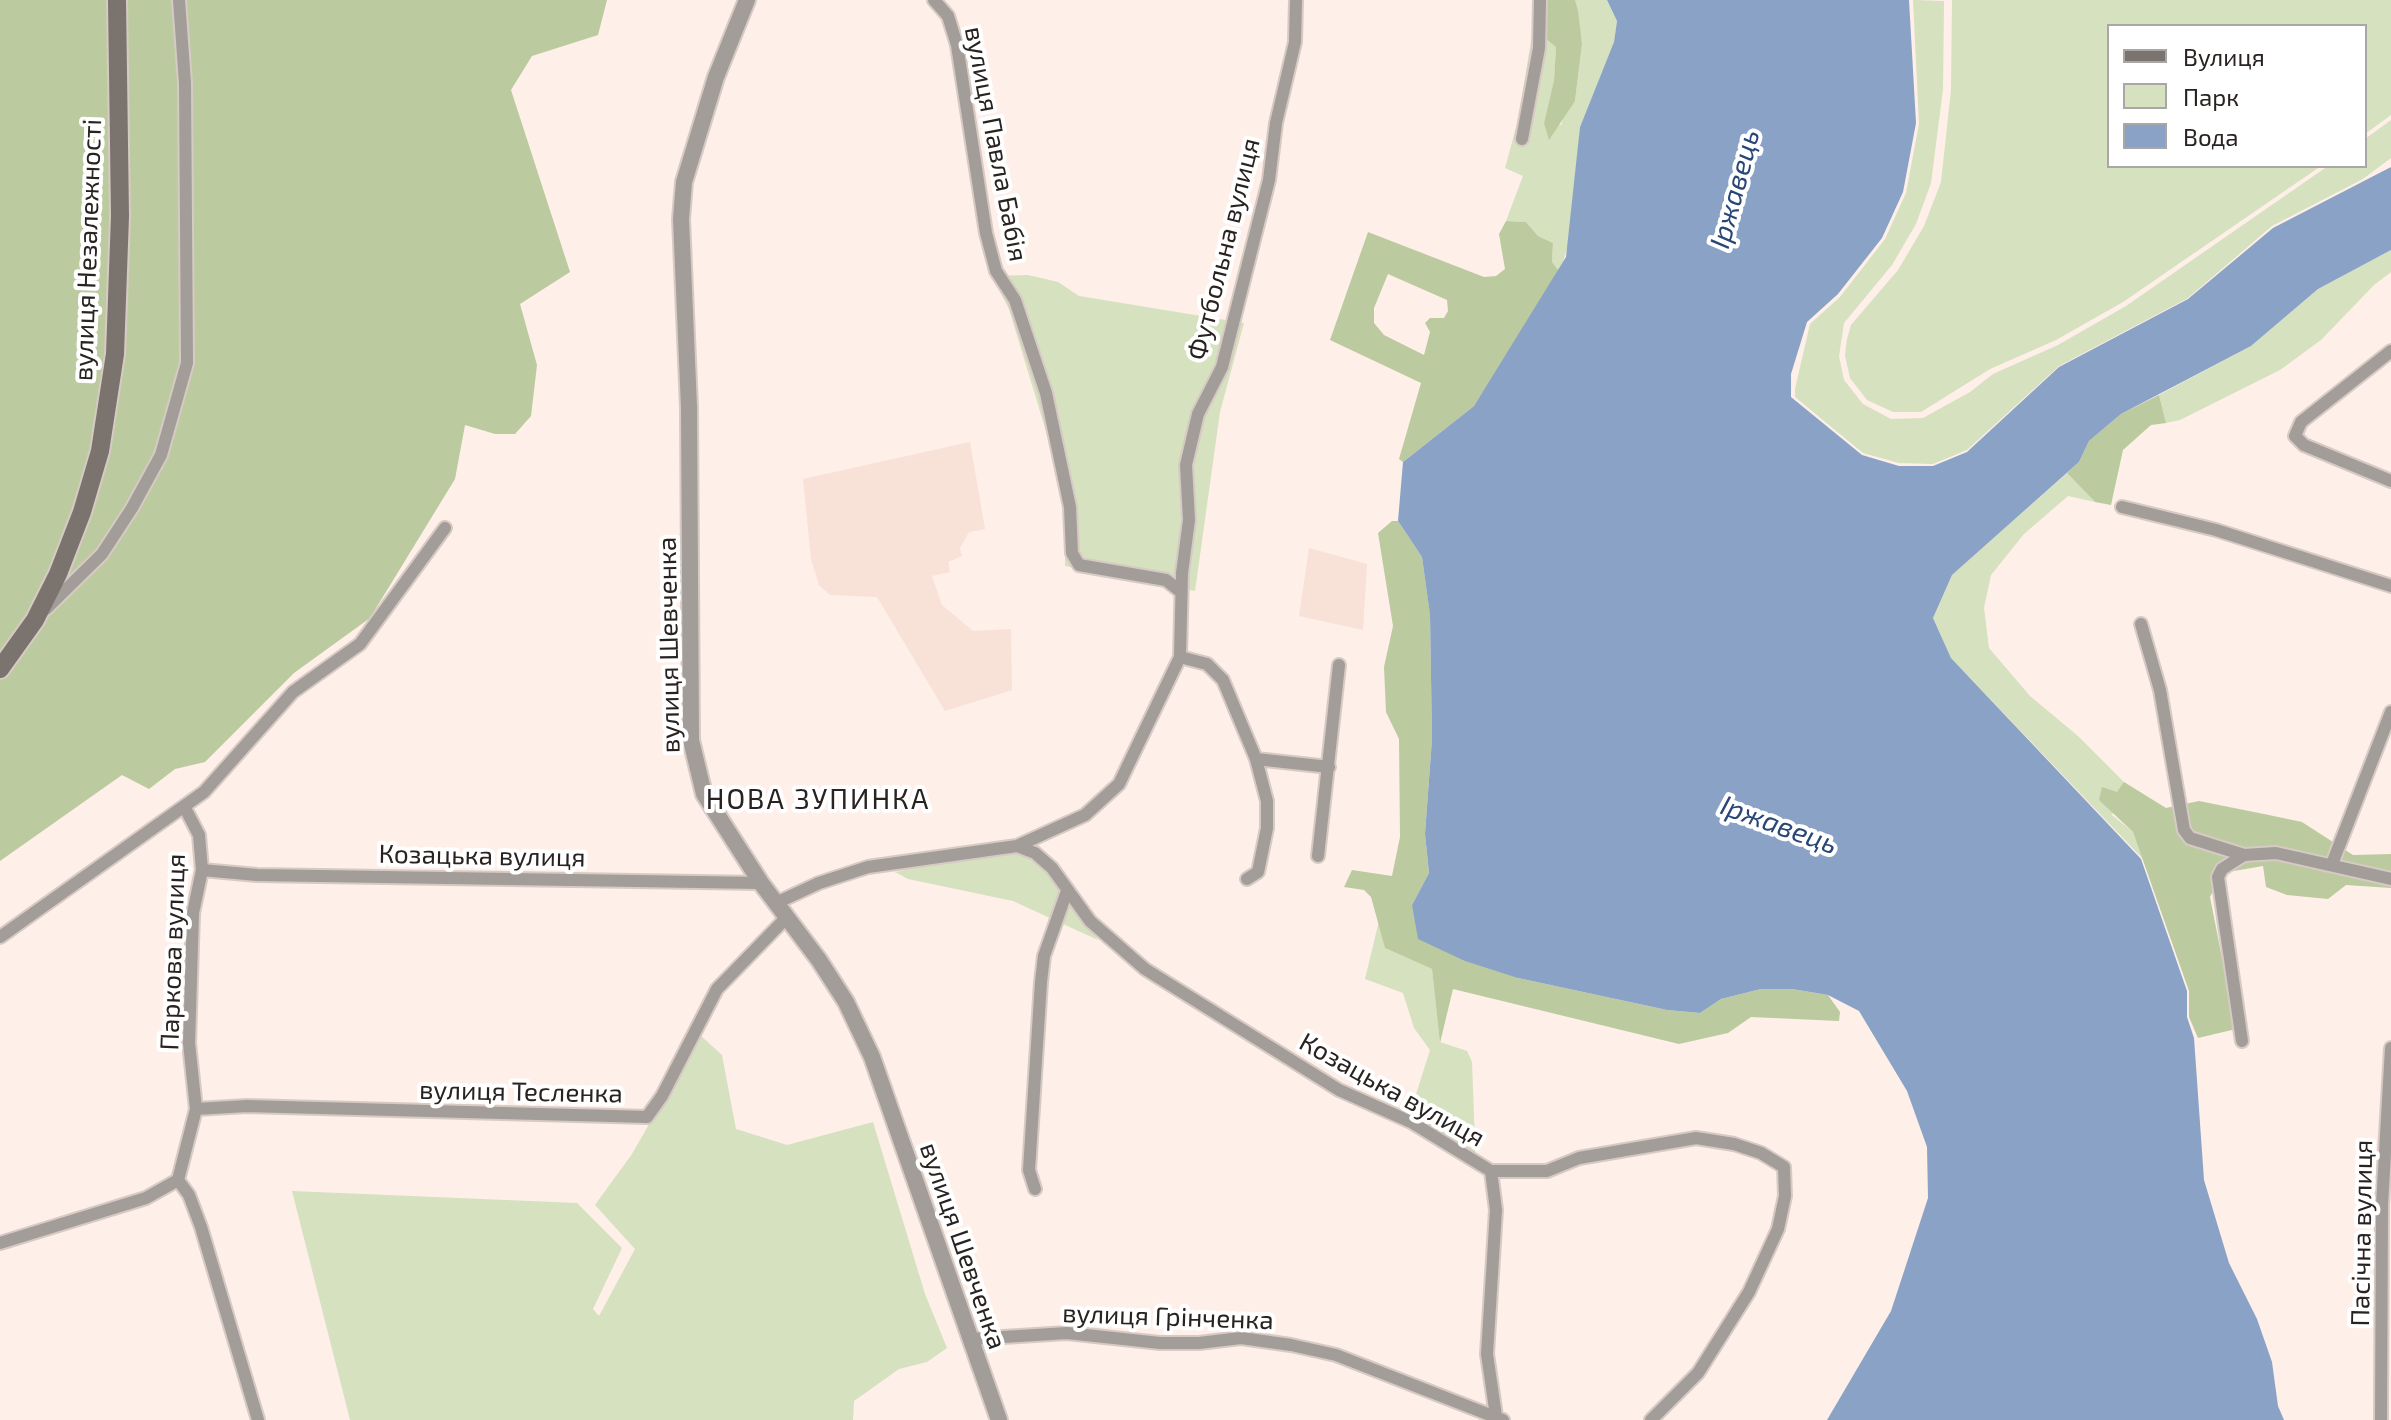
<!DOCTYPE html>
<meta charset="utf-8">
<style>
body{margin:0}
#map{position:relative;width:2391px;height:1420px;overflow:hidden;background:#feefe8;font-family:"Exo 2",sans-serif}
canvas{display:block}
.legend{position:absolute;left:2107px;top:24px;width:260px;height:144px;box-sizing:border-box;background:#fff;border:2px solid #a9a7a6;margin:0;padding:10px 14px;list-style:none;font-size:24px;color:#282220}
.legend li{display:flex;align-items:center;gap:16px;height:40px}
.legend b{width:40px;border:2px solid #a9a7a6}
</style>
<div id="map">
<canvas width="2391" height="1420"></canvas>
<ul class="legend">
<li><b style="height:10px;background:#7b746e"></b>Вулиця</li>
<li><b style="height:22px;background:#d5e1bf"></b>Парк</li>
<li><b style="height:22px;background:#8aa2c6"></b>Вода</li>
</ul>
</div>
<script>
const ctx = document.querySelector('canvas').getContext('2d');
ctx.lineJoin = 'round';
function fillPath(path, color) { ctx.fillStyle = color; ctx.fill(path, 'evenodd'); }
const toPath = rows => new Path2D(rows.map(r => 'M' + r).join(''));
function trace(path, color, width, dash) { ctx.strokeStyle = color; ctx.lineWidth = width; ctx.lineCap = dash ? 'butt' : 'round'; ctx.setLineDash(dash || []); ctx.stroke(path); }
function drawText(font, color, halo, rows, align = 'center') {
  ctx.font = font + ' "Exo 2",sans-serif'; ctx.lineWidth = 8; ctx.setLineDash([]); ctx.textBaseline = 'middle'; ctx.strokeStyle = halo; ctx.fillStyle = color; for (const [text, x, y, turn = 0] of rows) {
    ctx.save(); ctx.translate(x, y); ctx.rotate((+turn || 0) * Math.PI / 180); ctx.textAlign = isNaN(turn) ? turn : align; if (halo) ctx.strokeText(text, 0, 0); ctx.fillText(text, 0, 0); ctx.restore();
  }
}
fillPath(toPath([
 [970,442,985,529,969,532,960,548,962,556,948,562,950,572,932,576,942,605,973,631,1011,629,1012,690,945,711,877,597,830,595,819,585,811,559,803,479],
 [1309,548,1367,564,1363,630,1299,616]
]), '#f8e1d6');
fillPath(toPath([
 [1575,0,1607,0,1617,21,1614,43,1580,127,1571,236,1560,272,1552,262,1553,243,1538,236,1526,222,1506,221,1523,176,1505,168,1518,120,1533,29,1556,47,1554,80,1544,123,1561,125,1565,112,1575,101,1582,44],
 [1913,0,1944,1,1943,89,1931,183,1916,224,1892,265,1844,323,1839,356,1844,380,1863,404,1891,419,1923,418,1970,392,1993,374,2058,345,2126,306,2328,166,2365,166,2365,139,2391,120,2391,158,2363,179,2272,226,2188,298,2059,366,1967,450,1933,464,1899,463,1863,453,1795,397,1795,389,1810,324,1840,297,1885,239,1906,193,1919,124],
 [1952,0,2391,0,2391,115,2365,134,2365,26,2109,26,2109,166,2321,166,2123,302,2056,340,1990,369,1921,412,1893,412,1867,400,1850,378,1845,356,1847,339,1851,325,1898,270,1924,226,1941,182,1951,90],
 [2391,250,2391,272,2374,285,2321,340,2280,370,2180,420,2166,423,2159,395,2251,346,2318,289],
 [1028,275,1058,282,1079,296,1244,323,1220,412,1195,591,1065,566,1065,510,1052,451,1009,309,992,276],
 [2067,473,2095,502,2068,496,2024,534,1991,575,1984,608,1989,648,2030,696,2078,736,2124,782,2112,815,2133,832,2143,859,1951,658,1933,618,1952,575],
 [1024,853,1053,874,1098,940,1013,901,908,879,895,872,976,856],
 [1379,921,1385,948,1432,969,1440,1042,1467,1051,1472,1062,1476,1170,1406,1126,1430,1050,1414,1028,1403,993,1365,979],
 [700,1035,722,1055,736,1129,787,1145,873,1122,925,1294,947,1348,927,1362,899,1369,854,1401,853,1420,350,1420,292,1191,577,1203,622,1248,593,1309,599,1316,635,1249,595,1205,632,1154]
]), '#d5e1bf');
fillPath(toPath([
 [0,0,607,0,598,35,532,56,511,90,570,272,520,304,537,365,531,416,515,434,495,434,465,425,455,479,370,618,294,673,205,762,175,769,149,789,122,775,0,861],
 [1532,0,1575,0,1578,11,1582,44,1575,101,1549,140,1544,123,1554,80,1556,47,1533,29],
 [1506,221,1526,222,1538,236,1553,243,1552,262,1560,272,1474,406,1403,462,1399,459,1421,383,1330,340,1368,232,1484,277,1496,276,1505,269,1499,234],
 [1388,274,1447,300,1448,311,1444,318,1430,318,1425,323,1430,332,1424,355,1384,335,1374,323,1374,308],
 [2159,395,2166,423,2151,425,2123,450,2111,505,2095,502,2067,473,2079,462,2089,441,2121,414],
 [1392,521,1398,521,1422,557,1430,614,1432,739,1425,834,1429,873,1412,905,1518,978,1667,1010,1700,1013,1721,999,1761,989,1792,989,1828,995,1840,1012,1839,1021,1751,1017,1728,1033,1679,1044,1453,989,1440,1043,1432,969,1385,948,1371,897,1364,890,1344,887,1352,870,1392,876,1400,837,1399,739,1386,712,1384,667,1393,626,1378,533],
 [2124,782,2166,808,2199,801,2264,814,2302,822,2353,855,2391,854,2391,888,2346,885,2328,899,2287,895,2266,887,2263,866,2222,873,2210,897,2236,1029,2198,1038,2189,1017,2189,991,2133,832,2099,800,2102,787,2117,792]
]), '#bcca9f');
fillPath(toPath([
 [1607,0,1909,0,1916,123,1903,192,1882,238,1838,294,1807,322,1791,374,1791,397,1862,455,1899,466,1933,466,1967,452,2059,367,2188,299,2273,228,2391,167,2391,250,2318,289,2251,346,2121,414,2089,441,2079,462,1952,575,1933,618,1951,658,2141,859,2187,991,2187,1017,2194,1038,2204,1180,2229,1263,2257,1319,2272,1362,2278,1406,2284,1420,1827,1420,1891,1311,1928,1198,1927,1147,1907,1091,1859,1011,1828,995,1792,989,1761,989,1721,999,1700,1013,1667,1010,1518,978,1465,961,1418,939,1412,905,1429,873,1425,834,1432,739,1430,615,1422,557,1398,521,1403,462,1474,406,1566,257,1580,127,1614,42,1617,21]
]), '#8aa2c6');
const minor = toPath([
 [934,0,948,16,957,45,986,233,996,271,1015,300,1046,393,1070,507,1072,553,1079,565,1166,580,1181,592],
 [1522,139,1539,48,1540,0],
 [2391,351,2301,422,2295,436,2304,445,2391,481],
 [2122,507,2216,530,2391,586],
 [46,609,102,554,132,508,161,455,187,363,185,83,179,0],
 [2141,624,2160,690,2184,830,2190,838,2244,855,2276,853,2391,879],
 [1256,759,1329,767],
 [1017,846,1085,815,1119,784,1180,657],
 [1318,856,1339,665],
 [2332,864,2391,712],
 [202,870,257,875,761,883],
 [1247,879,1258,872,1267,828,1267,801,1256,759,1223,680,1207,664,1180,657,1182,573,1189,520,1186,465,1198,414,1222,367,1269,180,1276,123,1295,42,1296,0],
 [776,903,819,883,868,867,1017,846,1035,853,1052,868,1090,921,1145,969,1339,1090,1411,1122,1491,1171,1547,1171,1579,1158,1696,1138,1734,1144,1761,1153,1784,1167,1785,1196,1778,1229,1749,1292,1698,1373,1651,1420],
 [0,937,204,792,293,692,360,644,445,528],
 [2242,1041,2218,877,2222,869,2244,855],
 [196,1109,247,1106,647,1117,662,1096,717,989,787,917],
 [1491,1171,1496,1210,1487,1354,1496,1416],
 [178,1180,196,1109,189,1043,193,913,202,870,199,835,185,808],
 [178,1180,189,1195,201,1227,258,1420],
 [1035,1189,1029,1170,1041,982,1044,956,1067,891],
 [0,1243,146,1198,178,1180],
 [971,1339,1067,1333,1160,1343,1199,1343,1241,1338,1291,1345,1336,1355,1503,1420],
 [2381,1420,2382,1205,2391,1048]
]);
const tertiary = toPath([
 [747,0,716,77,684,182,681,219,689,407,691,740,704,794,761,883,819,960,846,1002,872,1057,999,1420]
]);
const secondary = toPath([
 [0,669,35,620,58,574,82,512,100,451,115,354,120,216,117,0]
]);
trace(minor, '#d7cac4', 16);
trace(tertiary, '#d7cac4', 20);
trace(secondary, '#d7cac4', 22);
trace(minor, '#a29d98', 12);
trace(tertiary, '#a29d98', 16);
trace(secondary, '#7b746e', 18);
drawText('26px', '#282220', '#fff', [
 ["вулиця Павла Бабія",996,144,79],
 ["Футбольна вулиця",1224,249,-76],
 ["вулиця Незалежності",88,250,-88],
 ["вулиця Шевченка",669,645,-91],
 ["Козацька вулиця",482,856,1],
 ["Паркова вулиця",173,952,-88],
 ["Козацька вулиця",1392,1090,29],
 ["вулиця Тесленка",521,1092,1],
 ["Пасічна вулиця",2362,1233,-89],
 ["вулиця Шевченка",963,1246,71],
 ["вулиця Грінченка",1168,1317,2]
]);
drawText('italic 28px', '#284676', '#fff', [
 ["Іржавець",1735,189,-75],
 ["Іржавець",1779,825,20]
]);
ctx.letterSpacing = '2px';
drawText('28px', '#282220', '#fff', [
 ["НОВА ЗУПИНКА",818,800]
]);
ctx.letterSpacing = '0px';
</script>
